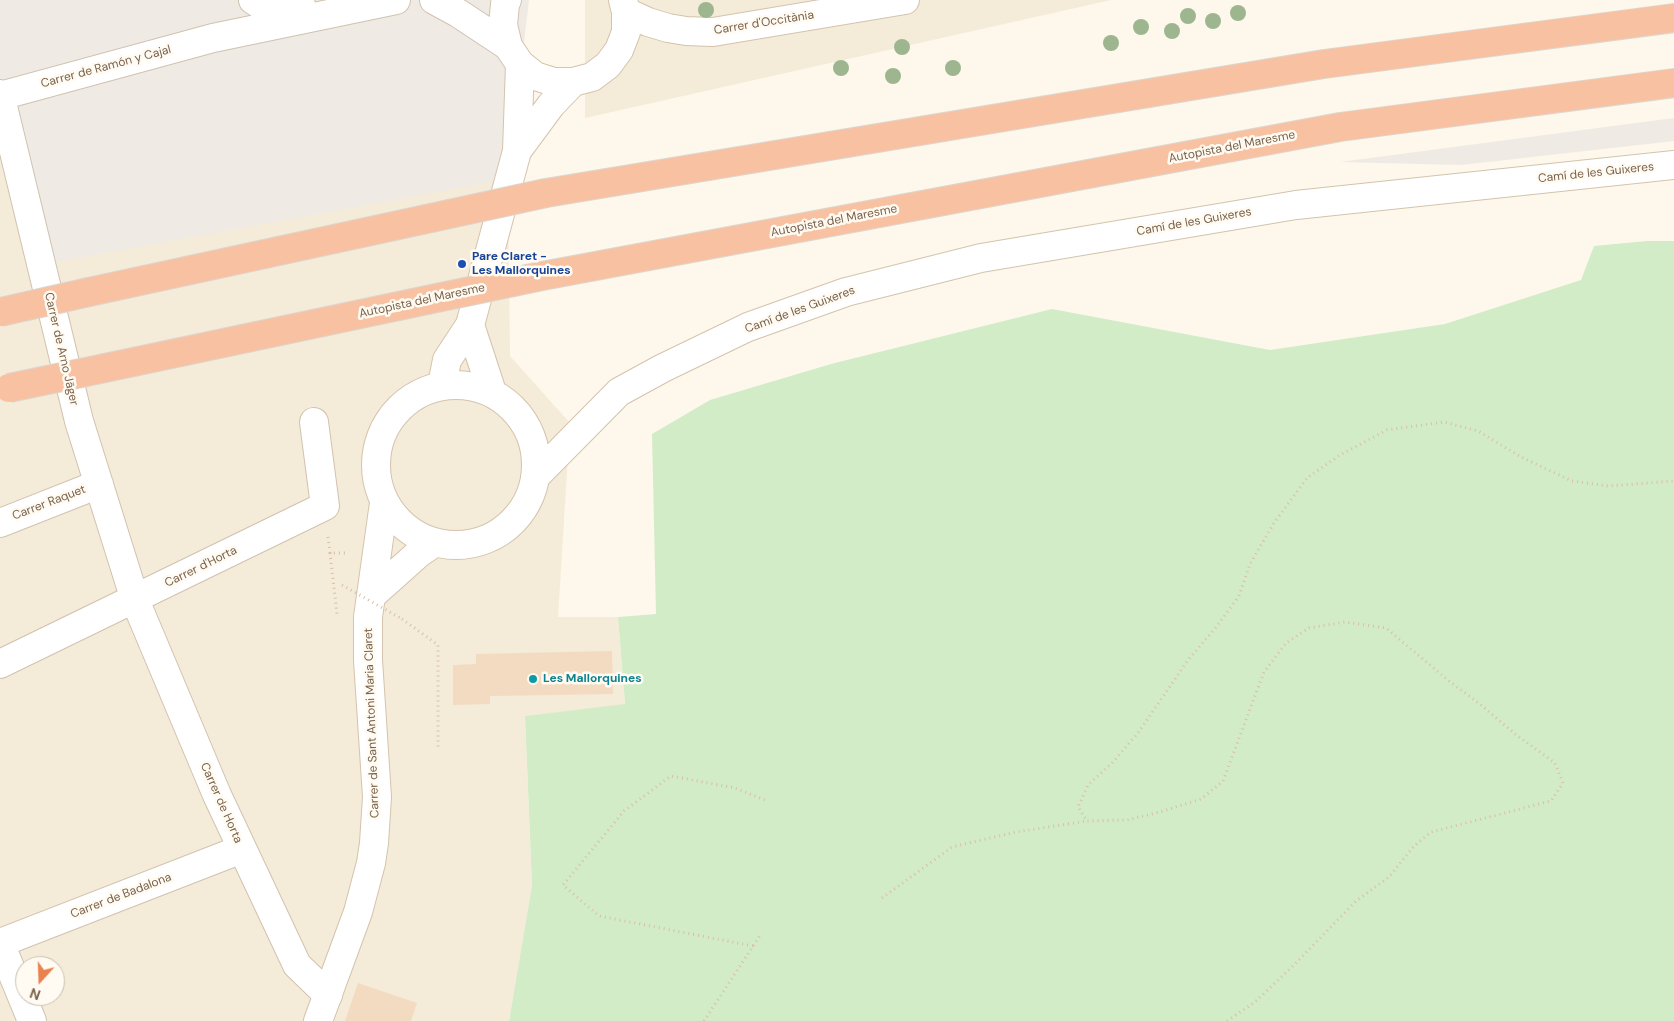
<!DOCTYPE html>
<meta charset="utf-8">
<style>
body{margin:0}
#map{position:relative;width:1674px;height:1021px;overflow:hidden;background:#fdf8eb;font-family:"DM Sans",sans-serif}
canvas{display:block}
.north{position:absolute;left:15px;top:956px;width:50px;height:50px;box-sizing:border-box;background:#fffbf2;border:1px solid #cabeb0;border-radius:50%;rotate:200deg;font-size:14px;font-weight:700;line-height:20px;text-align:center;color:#7a624c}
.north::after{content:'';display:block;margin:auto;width:18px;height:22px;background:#e8824f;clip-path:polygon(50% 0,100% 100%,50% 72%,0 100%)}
</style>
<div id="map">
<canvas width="1674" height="1021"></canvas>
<div class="north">N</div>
</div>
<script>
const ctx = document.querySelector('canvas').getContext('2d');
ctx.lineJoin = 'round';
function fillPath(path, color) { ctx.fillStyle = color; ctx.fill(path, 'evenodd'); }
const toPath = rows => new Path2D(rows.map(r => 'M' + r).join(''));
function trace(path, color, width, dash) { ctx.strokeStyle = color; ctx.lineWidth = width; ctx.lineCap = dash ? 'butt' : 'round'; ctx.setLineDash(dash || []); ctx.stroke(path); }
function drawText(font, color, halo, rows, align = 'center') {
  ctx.font = font + ' "DM Sans",sans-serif'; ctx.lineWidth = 5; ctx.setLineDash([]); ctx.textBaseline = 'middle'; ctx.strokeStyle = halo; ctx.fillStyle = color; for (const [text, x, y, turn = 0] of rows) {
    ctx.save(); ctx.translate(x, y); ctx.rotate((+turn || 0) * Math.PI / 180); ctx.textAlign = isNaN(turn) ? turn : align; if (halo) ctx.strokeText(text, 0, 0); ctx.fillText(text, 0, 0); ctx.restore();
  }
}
fillPath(toPath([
 [585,0,1111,0,585,118],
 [0,111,508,179,510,356,570,423,558,617,618,617,625,705,525,716,532,885,509,1021,0,1021],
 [25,966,55,966,55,996,25,996]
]), '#f5ebd9');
fillPath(toPath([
 [0,0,529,0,508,179,45,264,0,111],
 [1674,118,1674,141,1461,165,1340,162]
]), '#efeae4');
fillPath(toPath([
 [1647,241,1674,241,1674,1021,509,1021,532,885,525,716,625,704,618,617,656,614,652,434,710,400,831,364,1052,309,1270,350,1445,324,1581,280,1594,246]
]), '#d3ecc8');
fillPath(toPath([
 [612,651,613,694,490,696,490,704,453,705,453,665,476,664,476,654],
 [358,983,417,1003,411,1021,345,1021]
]), '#f3dbc2');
const street = toPath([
 [253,0,270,11,301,5],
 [434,0,458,13,508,46],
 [0,94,79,421,135,600,217,795,297,965,328,995],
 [0,96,213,38,396,0],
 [0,523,99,484],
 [0,664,325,506,314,422],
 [0,943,242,849],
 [0,943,32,1021]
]);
const secondary = toPath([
 [507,0,505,4,503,25,508,46,520,64,535,76,554,82,573,82,592,77,608,65,619,50,626,32,626,12,623,0],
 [626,12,648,22,668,28,686,31,713,32,905,0],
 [517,151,551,105,573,82],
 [470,325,492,392],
 '376 465a80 80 0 1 1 160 0a80 80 0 1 1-160 0Z',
 [442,385,447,360,470,325,517,151,520,64],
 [536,476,619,392,663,368,748,327,846,292,981,258,1296,205,1674,165],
 [371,596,418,554,434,543],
 [318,1021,358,912,371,863,374,843,377,797,368,660,368,617,384,503]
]);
const highway = toPath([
 [546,193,1324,64,1674,18],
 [542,276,1340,127,1674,83],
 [89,292,431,218],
 [105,368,427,300]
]);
trace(street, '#d1c2af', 30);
trace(secondary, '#d4c3ad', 30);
trace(highway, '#dcd6d0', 30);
trace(toPath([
 [328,537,330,553,348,553],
 [330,553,337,614],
 [402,619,438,645,438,750],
 [882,898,952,847,1016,832,1087,821],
 [753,946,599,916,563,885,624,811,671,776,735,788,765,800],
 [704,1021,761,934],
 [1227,1021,1255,1002,1296,963,1356,901,1389,877,1414,846,1431,832,1551,801,1563,783,1555,763,1515,734,1480,704,1449,681,1386,628,1345,622,1309,628,1286,643,1264,672,1223,781,1201,799,1160,812,1127,820,1087,821,1078,807,1088,785,1112,763,1138,733,1188,660,1217,626,1239,596,1250,564,1274,523,1307,478,1340,455,1387,430,1444,422,1478,431,1521,457,1572,481,1608,486,1674,481]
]), '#d9bfa4', 3, [1, 4]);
trace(street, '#fff', 28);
trace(secondary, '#fff', 28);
trace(highway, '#f8c2a2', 28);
const highwayBridge = toPath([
 [431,218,546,193],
 [427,300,542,276],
 [0,312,89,292],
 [9,388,105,368]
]);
trace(highwayBridge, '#dcd6d0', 30, []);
trace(toPath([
 [342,585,402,619]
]), '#d9bfa4', 3, [1, 4]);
trace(highwayBridge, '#f8c2a2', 28);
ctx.fillStyle = '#9db68f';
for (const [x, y] of [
 [706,10],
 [1238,13],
 [1188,16],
 [1213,21],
 [1141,27],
 [1172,31],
 [1111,43],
 [902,47],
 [841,68],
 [953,68],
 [893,76]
]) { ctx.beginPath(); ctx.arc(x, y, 8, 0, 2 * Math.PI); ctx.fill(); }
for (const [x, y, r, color] of [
 [462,264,5,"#1a4fb4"],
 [533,679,5,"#0f9aa8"]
]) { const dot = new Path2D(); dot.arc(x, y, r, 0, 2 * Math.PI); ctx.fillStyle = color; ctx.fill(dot); trace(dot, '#fffbf2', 2); }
drawText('12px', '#7a624c', '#fffbf2', [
 ["Carrer d'Occitània",764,23,-9],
 ["Carrer de Ramón y Cajal",106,67,-15],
 ["Autopista del Maresme",1232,147,-11],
 ["Camí de les Guixeres",1596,173,-6],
 ["Autopista del Maresme",834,221,-11],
 ["Camí de les Guixeres",1194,222,-10],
 ["Autopista del Maresme",422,301,-12],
 ["Camí de les Guixeres",800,310,-20],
 ["Carrer de Arno Jäger",61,349,77],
 ["Carrer Raquet",49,503,-21],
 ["Carrer d'Horta",201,567,-26],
 ["Carrer de Sant Antoni Maria Claret",372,723,-92],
 ["Carrer de Horta",221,803,66],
 ["Carrer de Badalona",121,896,-21]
]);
drawText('bold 12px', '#164399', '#fffbf2', [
 ["Pare Claret -",472,257],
 ["Les Mallorquines",472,271]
], 'left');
drawText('bold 12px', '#0d838f', '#fffbf2', [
 ["Les Mallorquines",543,679]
], 'left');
</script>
